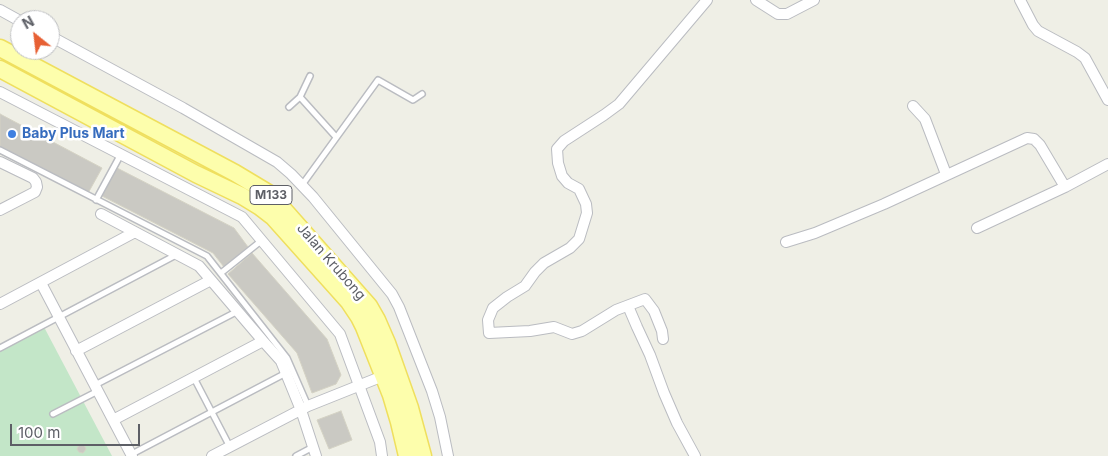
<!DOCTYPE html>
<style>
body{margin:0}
#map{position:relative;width:1108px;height:456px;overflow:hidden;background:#efefe6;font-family:Inter,sans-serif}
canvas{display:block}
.north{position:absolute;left:10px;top:10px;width:50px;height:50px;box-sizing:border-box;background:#fff;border:1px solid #bebfc2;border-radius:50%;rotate:331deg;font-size:14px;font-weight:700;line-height:20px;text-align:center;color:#5d5f66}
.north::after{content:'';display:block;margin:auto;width:18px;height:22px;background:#e76034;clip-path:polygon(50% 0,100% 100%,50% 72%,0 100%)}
.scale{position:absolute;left:10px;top:424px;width:130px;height:22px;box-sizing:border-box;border:2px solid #5d5f66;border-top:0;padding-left:6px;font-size:15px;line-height:18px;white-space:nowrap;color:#5d5f66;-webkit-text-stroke:4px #fff;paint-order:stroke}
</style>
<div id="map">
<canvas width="1108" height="456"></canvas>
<div class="north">N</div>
<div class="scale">100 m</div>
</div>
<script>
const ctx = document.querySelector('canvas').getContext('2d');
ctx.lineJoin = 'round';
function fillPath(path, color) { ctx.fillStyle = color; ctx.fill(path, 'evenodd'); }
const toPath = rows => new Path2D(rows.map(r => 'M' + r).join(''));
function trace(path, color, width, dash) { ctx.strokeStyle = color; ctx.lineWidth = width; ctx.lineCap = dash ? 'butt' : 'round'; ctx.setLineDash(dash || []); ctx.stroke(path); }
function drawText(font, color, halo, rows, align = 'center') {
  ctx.font = font + ' Inter,sans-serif'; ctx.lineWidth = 5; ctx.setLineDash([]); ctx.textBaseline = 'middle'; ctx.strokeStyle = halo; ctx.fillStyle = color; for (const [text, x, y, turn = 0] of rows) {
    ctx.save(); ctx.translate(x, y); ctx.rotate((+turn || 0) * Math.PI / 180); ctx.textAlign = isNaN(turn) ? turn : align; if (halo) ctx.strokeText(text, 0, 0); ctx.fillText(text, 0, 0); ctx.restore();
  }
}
fillPath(toPath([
 [44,327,112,456,0,456,0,350]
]), '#c3e6c8');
const building = toPath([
 [0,114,102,168,87,195,0,148,0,114],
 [117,168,234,228,248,247,224,267,213,253,102,196,117,168],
 [252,253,327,339,341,375,336,384,312,393,297,353,228,274,252,253],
 [341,411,352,440,329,449,317,420,341,411],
 [79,445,84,445,86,449,83,453,79,452,77,449,79,445]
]);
fillPath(building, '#cac9c3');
trace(building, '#d4d2c4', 1);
const service = toPath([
 [300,97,336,137],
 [289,107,300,97,310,76],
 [0,150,207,256,287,358,308,406],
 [302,185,378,80,413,100,422,94],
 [96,200,121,154],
 [221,273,261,241],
 [0,348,176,255],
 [194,378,230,447],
 [95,385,238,311],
 [53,414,98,391],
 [132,454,286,373],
 [296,456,313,447]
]);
const minor = toPath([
 [756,0,778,14,787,14,814,0],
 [1020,0,1033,25,1038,31,1077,52,1085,58,1108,100],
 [0,10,20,21],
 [50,36,183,108,277,162,291,174,313,197,392,294,399,307,432,391,440,417,448,456],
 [0,92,242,217,340,334,380,442,382,456],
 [913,106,925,119,946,174],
 [0,162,33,178,36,182,37,187,35,192,0,210],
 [101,214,199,266,263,341,281,361,301,410,316,456],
 [977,228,1065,187,1108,164],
 [786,242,815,233,884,204,1027,138,1034,139,1040,145,1065,187],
 [41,283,132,456],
 [0,304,135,232],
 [628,306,637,327,650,355,664,393,677,423,695,456],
 [663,339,662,331,654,311,645,299,616,310,582,331,572,334,554,327,530,331,489,333,488,320,493,308,507,297,525,286,535,272,544,263,570,248,579,239,587,213,586,204,579,189,568,183,562,176,558,163,557,149,564,141,604,115,619,104,707,0],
 [76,351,211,280],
 [113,420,263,341],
 [212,456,308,406,383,376]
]);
const primary = toPath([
 [0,48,235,173,270,194,369,306,377,320,387,343,410,408,423,456],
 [0,69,196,174,242,196,260,207,273,217,349,302,359,317,364,327,391,395,399,422,407,456]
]);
trace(service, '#babcc1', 8);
trace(minor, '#babcc1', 12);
trace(primary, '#efdf5e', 19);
trace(service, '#fff', 5);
trace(minor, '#fff', 10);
trace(primary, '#fdfeac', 16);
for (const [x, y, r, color] of [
 [12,134,5,"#3f7fe0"]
]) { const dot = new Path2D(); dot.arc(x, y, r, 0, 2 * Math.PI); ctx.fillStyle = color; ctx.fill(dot); trace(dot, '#fff', 2); }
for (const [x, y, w] of [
 [271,195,42]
]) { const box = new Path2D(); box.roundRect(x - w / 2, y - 9.5, w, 19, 4); ctx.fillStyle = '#fff'; ctx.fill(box); trace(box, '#5d5f66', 1); }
drawText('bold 12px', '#5d5f66', null, [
 ["M133",271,195]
]);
drawText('bold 14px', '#366cbe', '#fff', [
 ["Baby Plus Mart",22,134]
], 'left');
drawText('14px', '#5d5f66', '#fff', [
 ["Jalan Krubong",331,262,49]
]);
</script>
